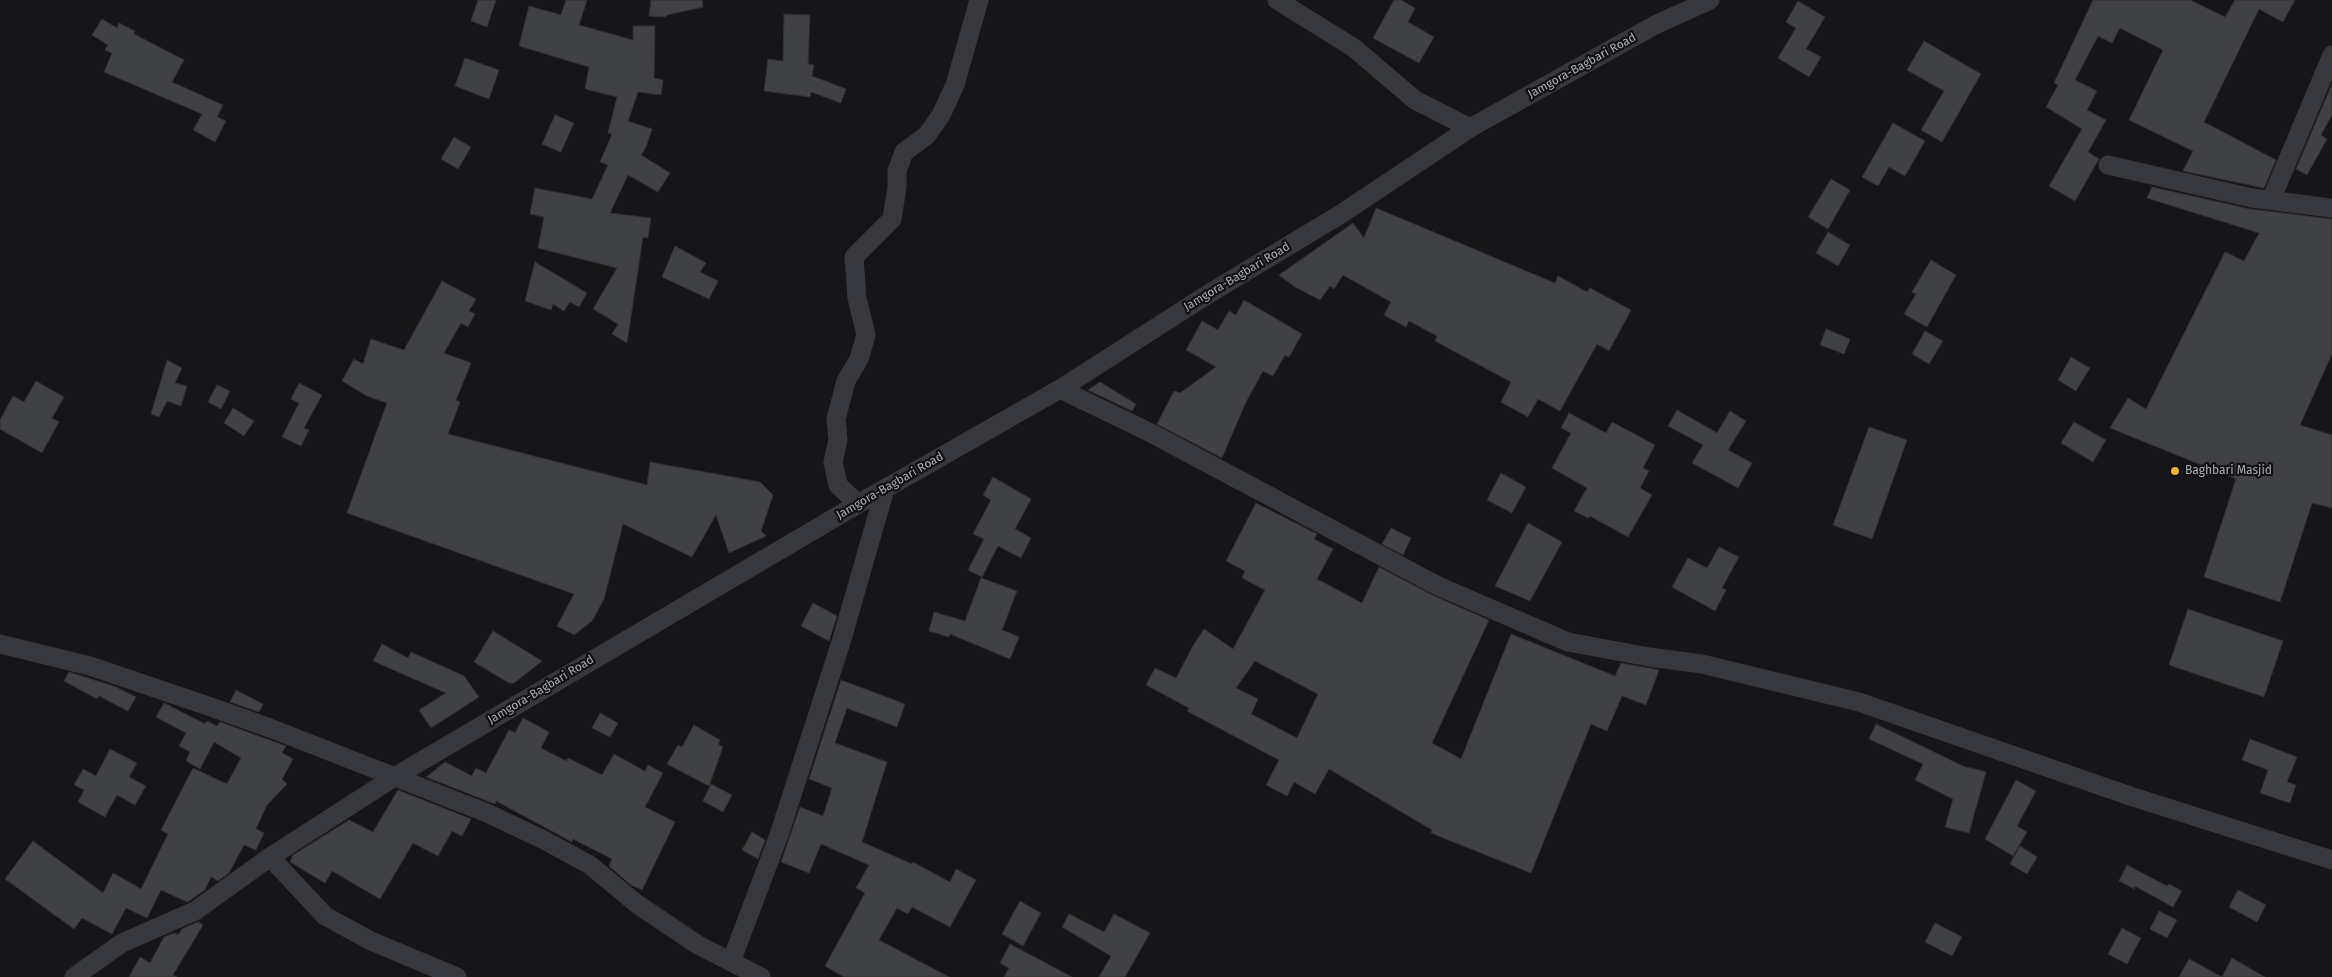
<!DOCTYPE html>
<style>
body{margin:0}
canvas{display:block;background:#161618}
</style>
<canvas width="2332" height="977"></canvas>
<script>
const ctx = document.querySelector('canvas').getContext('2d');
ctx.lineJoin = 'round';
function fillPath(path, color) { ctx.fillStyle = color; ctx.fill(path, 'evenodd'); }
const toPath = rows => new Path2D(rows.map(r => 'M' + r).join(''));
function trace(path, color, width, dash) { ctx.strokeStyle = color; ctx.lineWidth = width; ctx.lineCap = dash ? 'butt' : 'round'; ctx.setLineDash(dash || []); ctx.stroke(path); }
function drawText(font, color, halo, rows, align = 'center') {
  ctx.font = font + ' "Fira Sans",sans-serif'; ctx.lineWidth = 4.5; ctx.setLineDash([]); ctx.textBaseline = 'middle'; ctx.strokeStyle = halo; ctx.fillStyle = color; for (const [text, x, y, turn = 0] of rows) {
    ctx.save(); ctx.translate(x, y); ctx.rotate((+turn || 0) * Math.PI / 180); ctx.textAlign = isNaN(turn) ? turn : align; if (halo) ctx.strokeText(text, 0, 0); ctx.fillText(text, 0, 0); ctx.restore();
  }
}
const building = toPath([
 [478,0,496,0,487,27,471,21,478,0],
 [566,0,587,0,579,25,633,40,633,26,655,26,654,78,663,80,661,95,638,92,628,121,652,129,646,147,641,155,670,173,658,192,628,175,610,213,651,218,648,238,643,237,627,343,612,334,618,324,593,309,617,268,538,248,544,217,530,214,535,188,592,199,608,165,600,162,612,134,608,133,617,97,585,89,589,67,519,46,529,6,561,15,566,0],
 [651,0,702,0,703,7,667,15,666,17,649,16,651,0],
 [1394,0,1401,0,1415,8,1408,22,1434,37,1419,63,1373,38,1394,0],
 [2093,0,2190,0,2225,17,2235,0,2295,0,2283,22,2259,9,2204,122,2276,160,2264,188,2183,171,2193,151,2129,120,2163,50,2120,28,2112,43,2098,36,2075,80,2097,91,2087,110,2106,120,2088,152,2099,159,2075,201,2049,186,2082,129,2046,107,2058,85,2054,83,2093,0],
 [1798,1,1825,17,1806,49,1821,57,1809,77,1778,58,1796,28,1786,22,1798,1],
 [784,14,810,15,808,64,814,65,812,76,846,89,841,103,811,92,810,97,764,91,768,59,783,61,784,14],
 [102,19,117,28,119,23,135,31,134,34,184,60,172,82,223,105,217,117,226,121,215,142,193,130,202,114,104,72,112,53,105,50,108,45,92,35,102,19],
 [1924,41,1981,74,1942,142,1921,130,1944,91,1907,70,1924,41],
 [465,58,499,70,489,99,455,86,465,58],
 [2332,84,2332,115,2321,135,2327,139,2307,175,2296,169,2332,84],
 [555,115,574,123,561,152,542,144,555,115],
 [1893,123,1925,141,1905,176,1889,167,1878,186,1862,177,1893,123],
 [454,137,471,147,458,169,441,159,454,137],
 [1831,179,1850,190,1828,229,1808,217,1831,179],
 [2152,187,2250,209,2332,219,2332,354,2300,425,2332,435,2332,508,2312,503,2280,602,2204,577,2236,479,2110,428,2128,398,2146,409,2225,252,2244,261,2259,233,2147,198,2152,187],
 [1376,208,1555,283,1558,276,1587,292,1590,288,1631,310,1609,351,1597,344,1560,411,1538,399,1528,417,1501,402,1511,382,1435,341,1437,336,1409,321,1406,327,1384,315,1391,302,1343,275,1334,289,1330,286,1320,300,1295,287,1279,275,1353,223,1364,238,1376,208],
 [1828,232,1850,245,1838,266,1816,253,1828,232],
 [675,246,706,263,700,272,718,281,709,299,662,277,675,246],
 [1931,260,1956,275,1927,327,1904,314,1916,294,1912,292,1931,260],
 [535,262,587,293,579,307,570,302,564,311,553,304,551,310,525,301,535,262],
 [442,281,476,299,469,311,475,314,468,327,461,323,444,353,471,363,456,400,460,402,448,434,647,485,650,462,760,482,773,495,761,531,766,536,729,553,716,515,692,557,623,524,604,599,592,621,574,635,557,626,574,594,347,513,387,403,367,396,342,381,354,359,363,364,371,339,404,350,442,281],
 [1244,300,1302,334,1289,357,1285,355,1273,376,1263,371,1246,402,1222,458,1157,424,1174,391,1180,393,1216,367,1186,350,1202,321,1218,330,1229,311,1236,315,1244,300],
 [1826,329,1850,339,1844,354,1820,345,1826,329],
 [1925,331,1943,341,1929,364,1912,354,1925,331],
 [2071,357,2090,368,2076,391,2058,380,2071,357],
 [167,360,182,368,175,383,187,386,181,406,167,401,159,417,151,414,167,360],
 [36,381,64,397,52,418,59,422,42,453,0,429,0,420,13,396,24,402,36,381],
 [1100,382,1136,404,1132,411,1088,390,1100,382],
 [299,383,322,395,304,428,309,430,301,446,282,437,299,403,291,399,299,383],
 [217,385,230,391,221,409,208,402,217,385],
 [233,408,254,421,244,436,224,423,233,408],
 [1677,410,1717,433,1730,411,1746,421,1728,450,1752,463,1738,488,1692,463,1703,445,1668,426,1677,410],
 [1569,413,1606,433,1612,422,1655,445,1643,468,1649,471,1640,488,1652,495,1628,537,1590,516,1588,518,1574,511,1587,488,1552,468,1571,433,1561,428,1569,413],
 [2074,422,2106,440,2093,462,2061,443,2074,422],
 [1869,427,1907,440,1872,539,1833,525,1869,427],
 [1501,473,1526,487,1512,513,1487,500,1501,473],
 [993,477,1031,499,1015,529,1031,538,1021,558,998,546,982,577,968,570,984,539,973,534,991,500,983,495,993,477],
 [1256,503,1317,534,1314,539,1333,549,1317,579,1362,603,1379,567,1434,596,1489,620,1432,743,1461,759,1511,634,1615,676,1621,663,1659,670,1646,705,1622,696,1607,731,1591,724,1531,873,1431,833,1432,830,1329,769,1315,794,1294,782,1287,796,1266,785,1279,760,1187,711,1189,708,1146,685,1155,668,1176,678,1194,644,1204,629,1233,649,1265,590,1242,578,1245,571,1226,561,1256,503],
 [1255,661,1318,694,1297,738,1251,714,1258,699,1236,688,1255,661],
 [1528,523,1562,542,1530,601,1495,586,1528,523],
 [1391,528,1411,538,1403,555,1382,544,1391,528],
 [1719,547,1739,557,1722,588,1726,590,1715,611,1672,587,1688,558,1707,568,1719,547],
 [981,578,1017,591,1002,630,1019,637,1010,659,950,634,949,637,929,631,934,612,965,621,981,578],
 [813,603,837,616,829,641,801,626,813,603],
 [2188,609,2283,641,2264,697,2169,665,2188,609],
 [493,631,542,661,514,683,509,683,474,662,493,631],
 [382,644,408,658,411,652,464,676,479,697,431,728,419,710,446,693,373,661,382,644],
 [69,672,116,687,136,697,128,711,99,696,97,699,64,681,69,672],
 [841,680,905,704,897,727,847,708,835,743,887,762,862,842,912,864,913,862,950,882,956,869,976,880,950,927,912,907,908,914,897,908,879,940,949,977,844,977,825,966,865,893,856,888,869,865,821,844,809,873,781,862,800,807,823,816,832,788,809,779,841,680],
 [236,690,263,704,259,712,230,702,236,690],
 [164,703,205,724,207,721,217,726,220,722,286,746,282,753,293,759,282,779,287,784,267,805,256,829,264,833,256,850,244,845,229,873,218,881,211,877,205,890,189,901,187,902,161,890,147,918,126,908,112,934,82,918,74,929,5,879,33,841,103,893,113,873,141,889,168,834,161,830,193,768,227,784,241,758,214,742,200,769,186,761,190,752,179,746,186,733,156,717,164,703],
 [600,713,618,723,610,737,592,728,600,713],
 [523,718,549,732,541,748,566,761,568,758,602,775,614,754,645,771,648,765,663,773,645,807,675,822,642,890,631,885,609,866,612,859,573,839,572,842,496,801,495,804,426,777,445,762,472,776,476,768,486,773,509,730,515,733,523,718],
 [1876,724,1963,766,1986,772,1969,833,1945,827,1953,799,1915,780,1923,764,1869,739,1876,724],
 [694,725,720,740,718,744,723,747,709,786,667,764,678,745,682,747,694,725],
 [2250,739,2297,757,2287,782,2296,785,2290,803,2260,793,2268,770,2242,760,2250,739],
 [110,749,137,763,129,777,146,786,135,805,117,795,105,817,78,802,84,790,74,785,83,769,96,776,110,749],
 [2016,780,2036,791,2017,826,2027,832,2013,856,1985,839,2016,780],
 [711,784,732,795,723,812,703,801,711,784],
 [398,790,471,819,462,836,452,831,438,856,413,843,380,899,332,871,325,883,290,862,293,855,349,820,373,832,398,790],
 [752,832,765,840,758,859,742,850,752,832],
 [2020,846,2037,857,2027,874,2010,864,2020,846],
 [2127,865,2167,886,2169,884,2182,891,2173,907,2135,886,2134,889,2119,881,2127,865],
 [2238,890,2266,905,2257,922,2229,907,2238,890],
 [1020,901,1041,913,1023,946,1002,934,1020,901],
 [2159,911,2177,920,2167,938,2150,929,2159,911],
 [1069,914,1104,932,1114,914,1150,933,1125,977,1099,977,1111,956,1062,927,1069,914],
 [198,922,203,925,173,975,177,977,129,977,140,957,150,963,164,937,174,933,178,935,182,929,198,922],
 [1935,923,1962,937,1952,956,1925,942,1935,923],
 [2122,928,2141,938,2127,964,2108,954,2122,928],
 [1010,944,1072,977,1004,977,1009,968,1000,963,1010,944],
 [2232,958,2265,977,2179,977,2189,959,2222,977,2232,958]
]);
fillPath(building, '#404145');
trace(building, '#303034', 1);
trace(toPath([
 [1277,0,1354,48,1415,100,1470,128],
 [2108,165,2252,198,2332,208],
 [2271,200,2332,55],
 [1060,389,1153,434,1438,586,1568,642,1649,657,1702,664,1859,702,2130,796,2332,860],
 [858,504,838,485,833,462,838,440,836,419,846,381,859,359,866,335,857,298,854,257,892,219,897,187,897,171,904,152,927,135,941,115,955,85,979,0],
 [0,644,90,666,208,706,270,728,487,813,544,840,590,865,637,904,698,945,761,977],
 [270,857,325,916,371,941,457,977],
 [731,962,779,835,842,639,885,489],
 [74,977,122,943,195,911,270,857,396,776,858,504,1060,389,1210,293,1341,214,1470,128,1655,25,1710,0]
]), '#37383d', 19);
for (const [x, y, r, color] of [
 [2175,471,5,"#f2b134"]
]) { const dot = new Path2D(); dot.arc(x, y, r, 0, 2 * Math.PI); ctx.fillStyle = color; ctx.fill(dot); trace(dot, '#111113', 2); }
drawText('12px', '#a8adb8', '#111113', [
 ["Jamgora-Bagbari Road",1582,66,-29],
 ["Jamgora-Bagbari Road",1237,277,-31],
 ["Jamgora-Bagbari Road",890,486,-30],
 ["Jamgora-Bagbari Road",541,690,-31]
]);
drawText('12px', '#a8adb8', '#111113', [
 ["Baghbari Masjid",2185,471]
], 'left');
</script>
